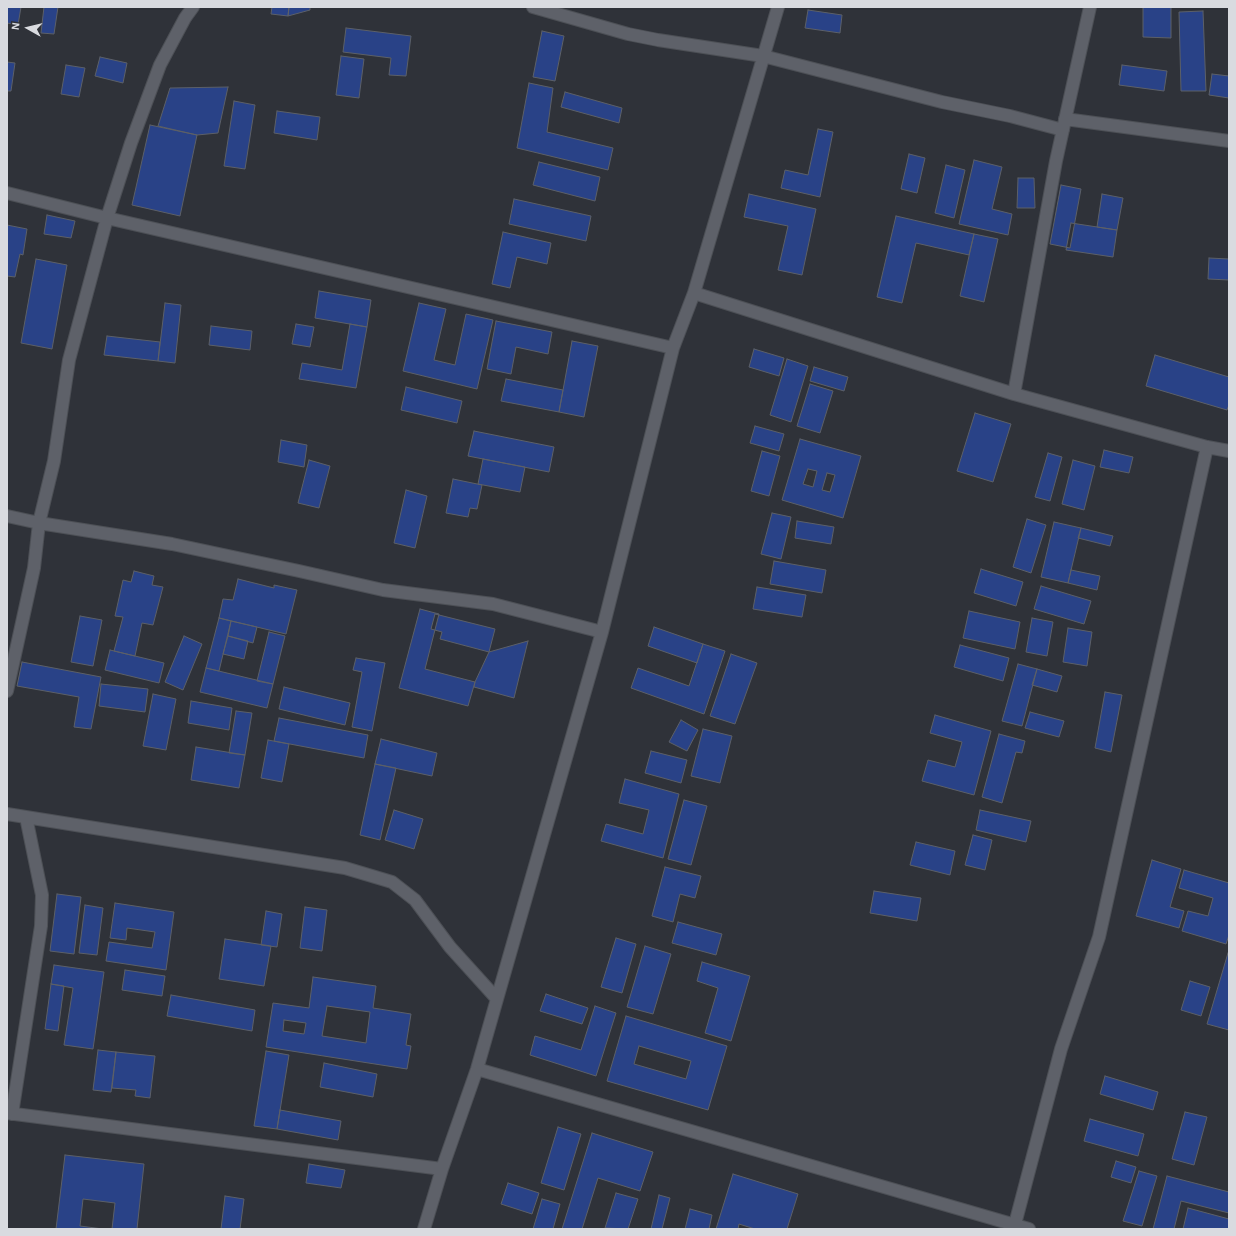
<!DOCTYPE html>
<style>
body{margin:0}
#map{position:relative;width:1236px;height:1236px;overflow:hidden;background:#2f3239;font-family:"Alegreya Sans",sans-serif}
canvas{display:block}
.frame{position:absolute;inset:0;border:8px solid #d9dbe0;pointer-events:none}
.north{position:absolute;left:8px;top:8px;width:40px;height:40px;-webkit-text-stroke:3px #2f3239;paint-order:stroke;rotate:278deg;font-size:11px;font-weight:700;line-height:16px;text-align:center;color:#d9dbe0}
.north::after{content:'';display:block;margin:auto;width:14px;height:18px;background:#d9dbe0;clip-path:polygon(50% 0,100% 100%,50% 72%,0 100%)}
</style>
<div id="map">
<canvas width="1236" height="1236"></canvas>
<div class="frame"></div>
<div class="north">N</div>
</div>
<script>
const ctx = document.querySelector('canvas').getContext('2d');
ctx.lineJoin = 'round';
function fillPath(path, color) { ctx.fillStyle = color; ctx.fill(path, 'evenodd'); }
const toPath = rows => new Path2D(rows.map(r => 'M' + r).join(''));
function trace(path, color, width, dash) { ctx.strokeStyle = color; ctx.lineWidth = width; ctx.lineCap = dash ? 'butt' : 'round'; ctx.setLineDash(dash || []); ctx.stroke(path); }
const building = toPath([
 [7,7,21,7,18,25,7,23,7,7],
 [44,7,58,7,54,34,41,33,44,7],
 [272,7,289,7,288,16,271,14,272,7],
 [289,7,310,7,310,10,288,16,289,7],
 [1143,7,1171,7,1171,38,1143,37,1143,7],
 [808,10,842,15,840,33,805,28,808,10],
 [1203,11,1206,91,1181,91,1179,12,1203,11],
 [346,28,411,36,406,76,389,75,391,58,343,52,346,28],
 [542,31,564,36,555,81,533,77,542,31],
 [341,56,364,59,359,98,336,95,341,56],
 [100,57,127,63,123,83,95,76,100,57],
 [7,62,15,63,11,91,7,91,7,62],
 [66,65,85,68,79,97,61,94,66,65],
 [1122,65,1167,71,1164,91,1119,85,1122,65],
 [1212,74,1229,76,1229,98,1209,95,1212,74],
 [529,83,553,88,547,132,613,148,608,170,517,148,529,83],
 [228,87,218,133,197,135,158,126,170,88,228,87],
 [565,92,622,108,619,123,561,107,565,92],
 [234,101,255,105,245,169,224,166,234,101],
 [277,111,320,117,317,140,274,133,277,111],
 [150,125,197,135,180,216,132,205,150,125],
 [818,129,833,132,820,197,781,188,785,170,808,175,818,129],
 [909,154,925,158,917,193,901,189,909,154],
 [974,160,1002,167,992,209,1012,214,1008,235,959,224,974,160],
 [539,162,600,177,595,201,533,185,539,162],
 [946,165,965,170,954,218,935,213,946,165],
 [1018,178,1034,178,1035,208,1017,208,1018,178],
 [1061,185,1081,189,1070,248,1050,244,1061,185],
 [749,194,816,209,802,275,778,270,788,226,744,217,749,194],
 [1102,194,1123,198,1117,230,1097,227,1102,194],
 [514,199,591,216,586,241,509,224,514,199],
 [47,215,75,221,71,238,44,234,47,215],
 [896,216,974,234,969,255,916,243,902,303,877,297,896,216],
 [1071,223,1117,230,1113,257,1066,250,1071,223],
 [7,225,27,229,23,255,20,254,15,277,7,276,7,225],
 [503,232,551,243,547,264,517,257,510,288,492,284,503,232],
 [974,234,998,239,984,302,960,296,974,234],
 [1209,258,1229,259,1229,280,1208,279,1209,258],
 [36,259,67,265,52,349,21,343,36,259],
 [319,291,371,300,367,327,315,318,319,291],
 [165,303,181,305,175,363,158,361,165,303],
 [419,303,446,309,434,360,455,365,466,314,493,320,477,389,403,371,419,303],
 [496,321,552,332,548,354,516,347,511,374,487,369,496,321],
 [296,324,314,327,310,347,292,344,296,324],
 [350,324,367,327,356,388,299,379,302,363,342,370,350,324],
 [211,326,252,331,250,350,209,345,211,326],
 [107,336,160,342,158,361,104,355,107,336],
 [572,341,598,346,584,417,559,412,572,341],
 [754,349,784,358,779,376,749,367,754,349],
 [1155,355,1229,377,1229,405,1227,410,1146,386,1155,355],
 [787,359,808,366,791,422,770,415,787,359],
 [814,367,848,377,844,391,810,381,814,367],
 [506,379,563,390,559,412,501,401,506,379],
 [810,384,833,391,820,433,797,426,810,384],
 [406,387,462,401,457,423,401,410,406,387],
 [975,413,1011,424,993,482,957,471,975,413],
 [755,426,784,434,779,451,750,443,755,426],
 [474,431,554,447,549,472,468,456,474,431],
 [800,439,861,456,843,518,782,500,800,439],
 [808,469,817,471,813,487,803,484,808,469],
 [827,473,835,475,830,492,822,490,827,473],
 [281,440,307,445,304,467,278,462,281,440],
 [1104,450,1133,457,1129,473,1100,467,1104,450],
 [762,451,780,456,769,496,751,491,762,451],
 [1048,453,1062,457,1050,501,1035,497,1048,453],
 [483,459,525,467,520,492,478,484,483,459],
 [309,460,330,466,319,508,298,503,309,460],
 [1073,460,1095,466,1084,510,1062,504,1073,460],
 [453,479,482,485,477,509,470,508,468,517,446,513,453,479],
 [406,490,427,496,415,548,394,543,406,490],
 [772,513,791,517,781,559,761,554,772,513],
 [1027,519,1046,525,1031,573,1013,567,1027,519],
 [797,521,834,527,831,544,795,538,797,521],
 [1054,522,1081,528,1068,583,1041,577,1054,522],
 [1081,528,1113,536,1110,546,1078,538,1081,528],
 [774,561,826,570,822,593,770,584,774,561],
 [981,569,1023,582,1016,606,974,593,981,569],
 [1071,570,1100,576,1097,590,1068,583,1071,570],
 [134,571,154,576,152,585,163,587,153,625,142,623,135,656,114,651,123,617,115,616,123,580,131,582,134,571],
 [238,579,274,588,274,585,297,590,286,634,219,618,223,599,233,600,238,579],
 [1041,586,1091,601,1084,624,1034,609,1041,586],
 [757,587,806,595,802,617,753,609,757,587],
 [420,609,439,614,425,669,475,682,468,706,399,688,420,609],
 [969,611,1020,622,1015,649,963,638,969,611],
 [435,614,495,629,489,652,440,639,442,632,431,629,435,614],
 [80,616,102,620,93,666,71,662,80,616],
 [219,618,231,621,219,671,206,668,219,618],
 [1032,618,1053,622,1047,656,1026,652,1032,618],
 [231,621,257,627,253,643,228,636,231,621],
 [654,627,703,644,697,663,648,646,654,627],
 [1068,628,1092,632,1087,666,1063,662,1068,628],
 [269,632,285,636,273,684,257,681,269,632],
 [184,636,202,644,183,690,165,682,184,636],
 [228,636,248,641,244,659,223,654,228,636],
 [528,641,514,698,474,687,475,682,489,652,528,641],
 [703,644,725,651,704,714,631,688,638,668,689,686,703,644],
 [960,645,1009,658,1003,681,954,667,960,645],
 [110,650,164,663,159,683,105,670,110,650],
 [731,654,757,663,735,724,710,716,731,654],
 [356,658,385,663,372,731,352,727,362,672,353,670,356,658],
 [22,662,101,677,91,729,74,727,79,697,17,686,22,662],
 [1018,664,1037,669,1022,726,1002,721,1018,664],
 [206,668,273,684,267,708,200,692,206,668],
 [1037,669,1062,676,1057,692,1032,685,1037,669],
 [101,684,148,689,145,712,99,706,101,684],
 [284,687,350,703,345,725,279,709,284,687],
 [1105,692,1122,695,1111,752,1095,748,1105,692],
 [153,694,176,699,166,750,143,746,153,694],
 [191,701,232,708,229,730,188,723,191,701],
 [236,711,252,713,245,755,229,753,236,711],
 [1030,712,1064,721,1059,737,1025,728,1030,712],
 [935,715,991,731,974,795,922,781,928,760,955,767,962,742,930,733,935,715],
 [279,718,368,735,364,758,274,741,279,718],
 [681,720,698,730,687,751,669,742,681,720],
 [703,729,732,736,720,783,691,776,703,729],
 [999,734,1025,741,1022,753,1016,752,1002,803,982,797,999,734],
 [381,739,437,753,432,776,375,764,381,739],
 [268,740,289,744,282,782,261,778,268,740],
 [196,747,245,755,239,788,191,780,196,747],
 [651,751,687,760,681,783,645,773,651,751],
 [375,764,396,768,380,840,360,835,375,764],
 [625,779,679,794,663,858,601,841,606,824,643,834,649,810,619,803,625,779],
 [684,800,707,806,691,865,668,859,684,800],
 [394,810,423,819,414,849,385,840,394,810],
 [980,810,1031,821,1026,842,976,830,980,810],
 [973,835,992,840,985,870,965,865,973,835],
 [916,842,955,851,950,875,910,865,916,842],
 [1152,860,1181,869,1170,907,1184,911,1179,928,1136,916,1152,860],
 [665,867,701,876,695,898,680,894,673,922,652,916,665,867],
 [1184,870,1229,883,1229,935,1226,944,1182,931,1188,911,1208,916,1213,898,1179,888,1184,870],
 [874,891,921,898,917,921,870,913,874,891],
 [57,894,81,897,74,954,50,951,57,894],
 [115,903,174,912,166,970,106,961,109,942,152,948,155,932,127,928,126,940,110,938,115,903],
 [85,905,103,908,97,955,79,953,85,905],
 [305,907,327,910,322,951,300,948,305,907],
 [266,911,282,914,277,947,261,945,266,911],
 [678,922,722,934,716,955,672,943,678,922],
 [616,938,636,944,622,993,601,987,616,938],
 [225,939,271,946,264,986,219,979,225,939],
 [645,946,671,954,653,1014,627,1007,645,946],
 [1228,953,1229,953,1229,1030,1207,1024,1228,953],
 [702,962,750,976,731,1041,705,1033,718,988,697,981,702,962],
 [54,965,104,972,93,1049,64,1045,73,988,51,984,54,965],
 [125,970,165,976,162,996,122,990,125,970],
 [313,977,376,986,373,1008,411,1014,406,1045,411,1046,407,1069,266,1047,273,1003,309,1008,313,977],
 [327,1006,370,1012,366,1043,322,1036,327,1006],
 [284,1020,306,1023,304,1034,283,1031,284,1020],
 [1190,981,1210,987,1201,1016,1181,1010,1190,981],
 [51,984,64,986,58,1031,45,1029,51,984],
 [546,994,588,1008,582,1024,540,1011,546,994],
 [171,995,255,1010,252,1031,167,1016,171,995],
 [595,1006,616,1013,596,1076,530,1055,535,1036,581,1050,595,1006],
 [626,1016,727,1046,708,1110,607,1081,626,1016],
 [639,1046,691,1061,686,1079,634,1064,639,1046],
 [98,1050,116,1052,111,1092,93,1090,98,1050],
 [266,1051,289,1055,277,1129,254,1126,266,1051],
 [116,1052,155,1056,150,1098,135,1096,136,1090,112,1088,116,1052],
 [324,1063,377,1074,373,1097,320,1087,324,1063],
 [1105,1076,1158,1092,1153,1110,1100,1094,1105,1076],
 [280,1110,341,1121,338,1140,277,1129,280,1110],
 [1185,1112,1207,1117,1194,1165,1172,1159,1185,1112],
 [1090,1119,1144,1134,1138,1156,1084,1141,1090,1119],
 [558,1127,581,1134,564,1190,541,1183,558,1127],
 [592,1133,653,1152,640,1191,598,1178,582,1229,562,1229,592,1133],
 [65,1155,144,1164,137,1229,112,1229,115,1203,83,1199,80,1226,103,1229,56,1229,65,1155],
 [1116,1161,1136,1167,1131,1183,1111,1177,1116,1161],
 [309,1164,345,1170,341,1188,306,1183,309,1164],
 [1139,1171,1157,1176,1142,1226,1123,1221,1139,1171],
 [733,1174,798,1194,787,1229,755,1229,739,1224,738,1229,716,1229,733,1174],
 [1167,1176,1229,1192,1229,1213,1181,1201,1174,1229,1153,1229,1167,1176],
 [508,1183,539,1193,532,1214,501,1204,508,1183],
 [616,1193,638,1199,628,1229,605,1228,616,1193],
 [659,1195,670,1198,662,1229,651,1229,659,1195],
 [225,1196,244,1199,240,1229,221,1229,225,1196],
 [542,1199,560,1204,553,1229,533,1229,542,1199],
 [1188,1208,1229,1219,1229,1229,1183,1229,1188,1208],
 [690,1209,712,1215,709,1229,685,1229,690,1209]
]);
fillPath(building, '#294287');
trace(building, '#5c6068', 1);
const minor = toPath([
 [533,7,628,34,658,40,763,56,942,102,1010,116,1063,130],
 [1065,119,1229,141],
 [7,193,107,218,673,348],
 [694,293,1014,394,1207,447,1229,451],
 [1014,394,1056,161,1090,7],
 [7,516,39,523,172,544,299,571,383,590,493,604,602,632],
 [7,691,34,568,39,523,54,461,69,360,107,218,131,143,160,65,185,18,193,7],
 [7,814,345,868,392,882,415,900,450,947,497,999],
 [477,1069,1029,1229],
 [7,1113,442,1169],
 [12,1114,41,926,42,895,26,817],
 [1015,1224,1061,1049,1099,937,1207,447],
 [424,1229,442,1169,477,1069,497,999,602,632,673,348,694,293,778,7]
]);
trace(minor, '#4d5056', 14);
trace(minor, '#5e6169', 12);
</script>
